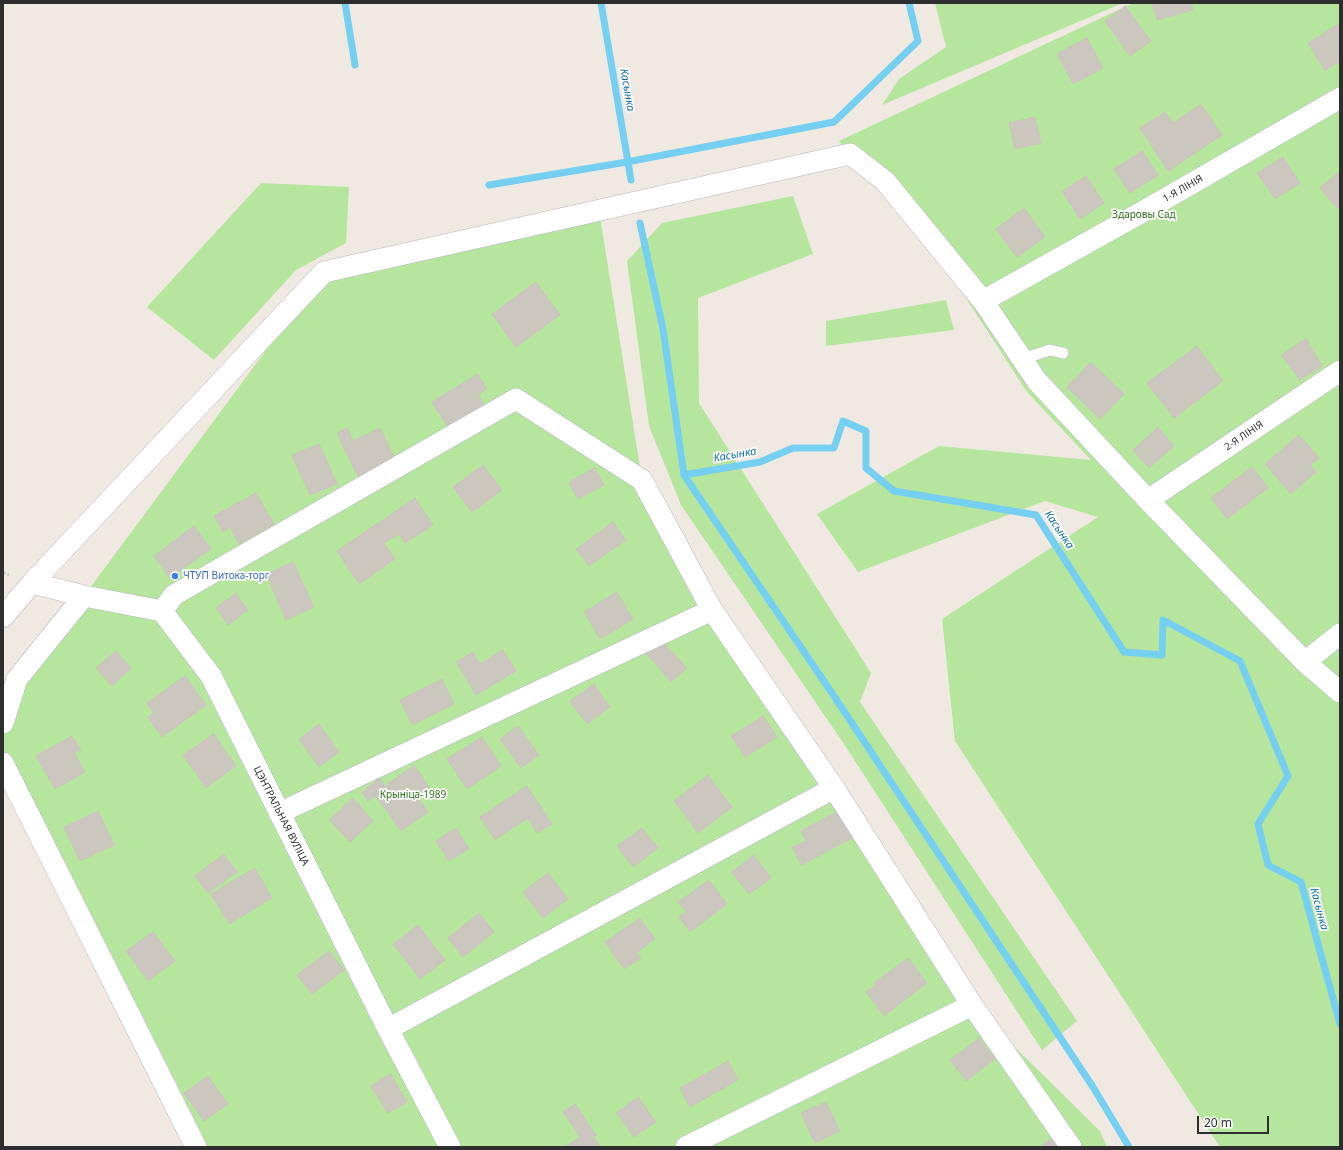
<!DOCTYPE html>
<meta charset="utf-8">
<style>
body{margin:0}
#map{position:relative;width:1343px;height:1150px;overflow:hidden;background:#efe9e1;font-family:"Noto Sans",sans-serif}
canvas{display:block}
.frame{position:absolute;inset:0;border:4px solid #2e2e2e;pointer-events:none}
.scale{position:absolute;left:1197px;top:1116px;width:72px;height:18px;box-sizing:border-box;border:2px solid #2e2e2e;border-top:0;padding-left:5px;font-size:12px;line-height:14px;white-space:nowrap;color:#2e2e2e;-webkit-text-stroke:3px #fff;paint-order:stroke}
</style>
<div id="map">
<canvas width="1343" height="1150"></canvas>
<div class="frame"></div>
<div class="scale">20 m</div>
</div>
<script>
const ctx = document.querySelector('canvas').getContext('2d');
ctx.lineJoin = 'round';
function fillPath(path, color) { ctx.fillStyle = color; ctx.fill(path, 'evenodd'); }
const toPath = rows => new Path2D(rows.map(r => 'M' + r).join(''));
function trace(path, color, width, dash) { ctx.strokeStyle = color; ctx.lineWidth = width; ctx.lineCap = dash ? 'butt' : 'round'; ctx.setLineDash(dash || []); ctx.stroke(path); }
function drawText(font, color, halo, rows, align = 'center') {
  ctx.font = font + ' "Noto Sans",sans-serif'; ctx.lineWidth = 3.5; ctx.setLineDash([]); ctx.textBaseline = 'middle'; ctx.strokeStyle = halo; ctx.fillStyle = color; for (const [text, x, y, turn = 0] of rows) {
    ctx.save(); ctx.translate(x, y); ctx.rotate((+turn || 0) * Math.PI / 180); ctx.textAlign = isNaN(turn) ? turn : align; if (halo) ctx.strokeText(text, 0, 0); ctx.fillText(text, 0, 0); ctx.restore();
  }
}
fillPath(toPath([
 [935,3,1123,3,882,105,899,79,946,47],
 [1133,3,1340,3,1340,1147,1220,1147,955,741,942,619,1098,517,1045,501,858,572,817,514,939,446,1091,460,1027,392,958,286,839,141],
 [261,183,349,187,346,243,296,270,214,360,147,307],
 [793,196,813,254,698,298,699,403,871,673,860,702,1077,1021,1042,1050,844,744,681,505,649,426,627,261,662,223],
 [599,210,642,480,972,1005,1100,1131,1107,1147,196,1147,3,763,3,723,17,679,84,596,324,272],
 [946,300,954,330,826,346,826,321]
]), '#b6e59e');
trace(toPath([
 [345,3,355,65],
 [601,3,631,180],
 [489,185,627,162,834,122,918,41,909,3],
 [640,223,663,329,684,475,760,462,793,448,834,448,843,421,866,431,866,468,894,491,1036,515,1124,652,1162,655,1163,620,1240,661,1288,776,1258,824,1268,865,1301,882,1340,1024],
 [684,475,834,696,1093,1087,1129,1147]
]), '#75cff0', 7);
const building = toPath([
 [1152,3,1191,3,1193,10,1157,20,1152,3],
 [1125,6,1151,41,1130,56,1105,21,1125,6],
 [1340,23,1340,61,1325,71,1308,43,1340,23],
 [1087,38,1103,68,1073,84,1057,54,1087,38],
 [1201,104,1222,135,1168,171,1140,128,1165,112,1173,123,1201,104],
 [1035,117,1041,143,1015,149,1009,123,1035,117],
 [1142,151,1158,175,1130,193,1114,169,1142,151],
 [1283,157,1300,183,1275,199,1257,173,1283,157],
 [1340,171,1340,206,1337,208,1320,188,1340,171],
 [1086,176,1104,203,1080,219,1062,191,1086,176],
 [1024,208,1045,237,1017,257,996,229,1024,208],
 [536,282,560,315,516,347,492,314,536,282],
 [1306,338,1322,366,1300,380,1281,355,1306,338],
 [1197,346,1223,381,1174,418,1147,383,1197,346],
 [1091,362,1124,394,1100,419,1067,387,1091,362],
 [478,374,487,389,478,394,484,405,448,427,432,402,478,374],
 [1158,427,1174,446,1149,468,1133,450,1158,427],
 [347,428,353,441,380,428,397,463,360,481,337,433,347,428],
 [1299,435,1319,458,1310,465,1316,472,1291,494,1265,464,1299,435],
 [319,444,337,484,310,495,292,455,319,444],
 [483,465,502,490,472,512,453,487,483,465],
 [1252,467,1268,488,1227,519,1211,498,1252,467],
 [595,468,604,485,578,499,569,482,595,468],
 [256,493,274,524,239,544,230,527,223,532,214,516,256,493],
 [415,498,433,525,405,543,399,534,384,543,395,559,359,584,337,551,415,498],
 [613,522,626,540,589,566,576,549,613,522],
 [194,526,211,549,170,578,154,556,194,526],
 [293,562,314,607,286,620,266,574,293,562],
 [617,592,633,619,600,639,584,612,617,592],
 [236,593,248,610,228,625,216,608,236,593],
 [659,637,687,668,671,682,644,651,659,637],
 [503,650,516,671,476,695,456,662,473,652,480,664,503,650],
 [116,651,131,668,112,686,96,668,116,651],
 [185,676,206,705,162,737,148,717,154,713,147,703,185,676],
 [442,679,454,704,412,725,400,700,442,679],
 [594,684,610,707,587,724,570,701,594,684],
 [763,716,777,737,745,757,731,736,763,716],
 [319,724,339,752,319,767,299,739,319,724],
 [518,726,539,755,521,768,500,739,518,726],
 [214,734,236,766,206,788,183,755,214,734],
 [72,736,81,750,74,753,85,772,55,789,36,756,72,736],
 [482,737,501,766,467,789,447,759,482,737],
 [414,765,429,787,416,795,428,812,401,831,376,796,368,801,362,792,380,778,385,786,414,765],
 [708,775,732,807,698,833,674,801,708,775],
 [527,786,552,824,537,833,528,818,495,840,480,817,527,786],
 [353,798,373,821,350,842,329,820,353,798],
 [844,808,858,835,801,865,792,847,806,841,801,831,844,808],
 [98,811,114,845,80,861,64,827,98,811],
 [456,828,469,849,449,861,436,841,456,828],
 [642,828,658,848,633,867,617,846,642,828],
 [224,854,237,872,208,893,195,876,224,854],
 [754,855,771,878,749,894,732,872,754,855],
 [255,868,272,898,229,924,211,894,255,868],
 [548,873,568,899,543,918,523,892,548,873],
 [709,880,727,904,690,932,679,917,686,912,678,902,709,880],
 [479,913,494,932,463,957,448,938,479,913],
 [640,918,655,939,637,952,641,958,624,969,605,942,640,918],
 [418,925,445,960,420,979,393,944,418,925],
 [153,932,175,961,148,981,126,951,153,932],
 [329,951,344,970,312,994,297,975,329,951],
 [908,958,927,983,884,1016,866,992,875,985,874,983,908,958],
 [979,1038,995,1059,966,1081,950,1060,979,1038],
 [728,1061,738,1080,690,1107,680,1088,728,1061],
 [390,1074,407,1102,388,1113,371,1086,390,1074],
 [208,1076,228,1104,204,1121,184,1093,208,1076],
 [638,1097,656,1122,634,1137,616,1113,638,1097],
 [826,1102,840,1131,815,1143,801,1113,826,1102],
 [575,1104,596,1135,594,1137,601,1147,565,1147,580,1137,563,1112,575,1104],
 [1052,1138,1059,1147,1040,1147,1052,1138]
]);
fillPath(building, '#cbc7bf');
trace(building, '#cbc5ba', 1);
const lane = toPath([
 [1022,359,1050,350,1063,353]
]);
const street = toPath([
 [983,301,1144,211,1340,98],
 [1148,500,1340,371],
 [32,583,84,596,162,611,211,676,388,1029,450,1147],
 [162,611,174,595,516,399,642,480,712,610,834,788,972,1005,1071,1147],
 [3,617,32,583,324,272,850,154,885,181,983,301,1037,381,1148,500,1305,662,1340,692],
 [1305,662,1340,634],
 [3,723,17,679,84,596],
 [3,763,196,1147],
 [279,813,712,610],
 [388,1029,834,788],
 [686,1147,972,1005]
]);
trace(lane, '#b4b7c1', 12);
trace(street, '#b4b7c1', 22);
trace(toPath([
 [3,572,9,575]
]), '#c9c9c9', 2.5, [3, 2]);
trace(lane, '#fff', 11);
trace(street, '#fff', 21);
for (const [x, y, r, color] of [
 [175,576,4,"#3f7fe0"]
]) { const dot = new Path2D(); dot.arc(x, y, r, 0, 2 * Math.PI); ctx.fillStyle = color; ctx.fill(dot); trace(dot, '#fff', 1.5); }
drawText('10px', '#2e2e2e', '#fff', [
 ["1-Я ЛІНІЯ",1183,189,-30],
 ["2-Я ЛІНІЯ",1244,436,-34],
 ["ЦЭНТРАЛЬНАЯ ВУЛІЦА",281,816,63]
]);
drawText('10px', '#2c6e1b', '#fff', [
 ["Здаровы Сад",1144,215],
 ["Крыніца-1989",413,795]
]);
drawText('10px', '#366cbe', '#fff', [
 ["ЧТУП Витока-торг",183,576]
], 'left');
drawText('italic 11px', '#0d6fa3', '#fff', [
 ["Касынка",627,90,80],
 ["Касынка",735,455,-10],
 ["Касынка",1059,530,56],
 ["Касынка",1319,909,75]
]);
</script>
